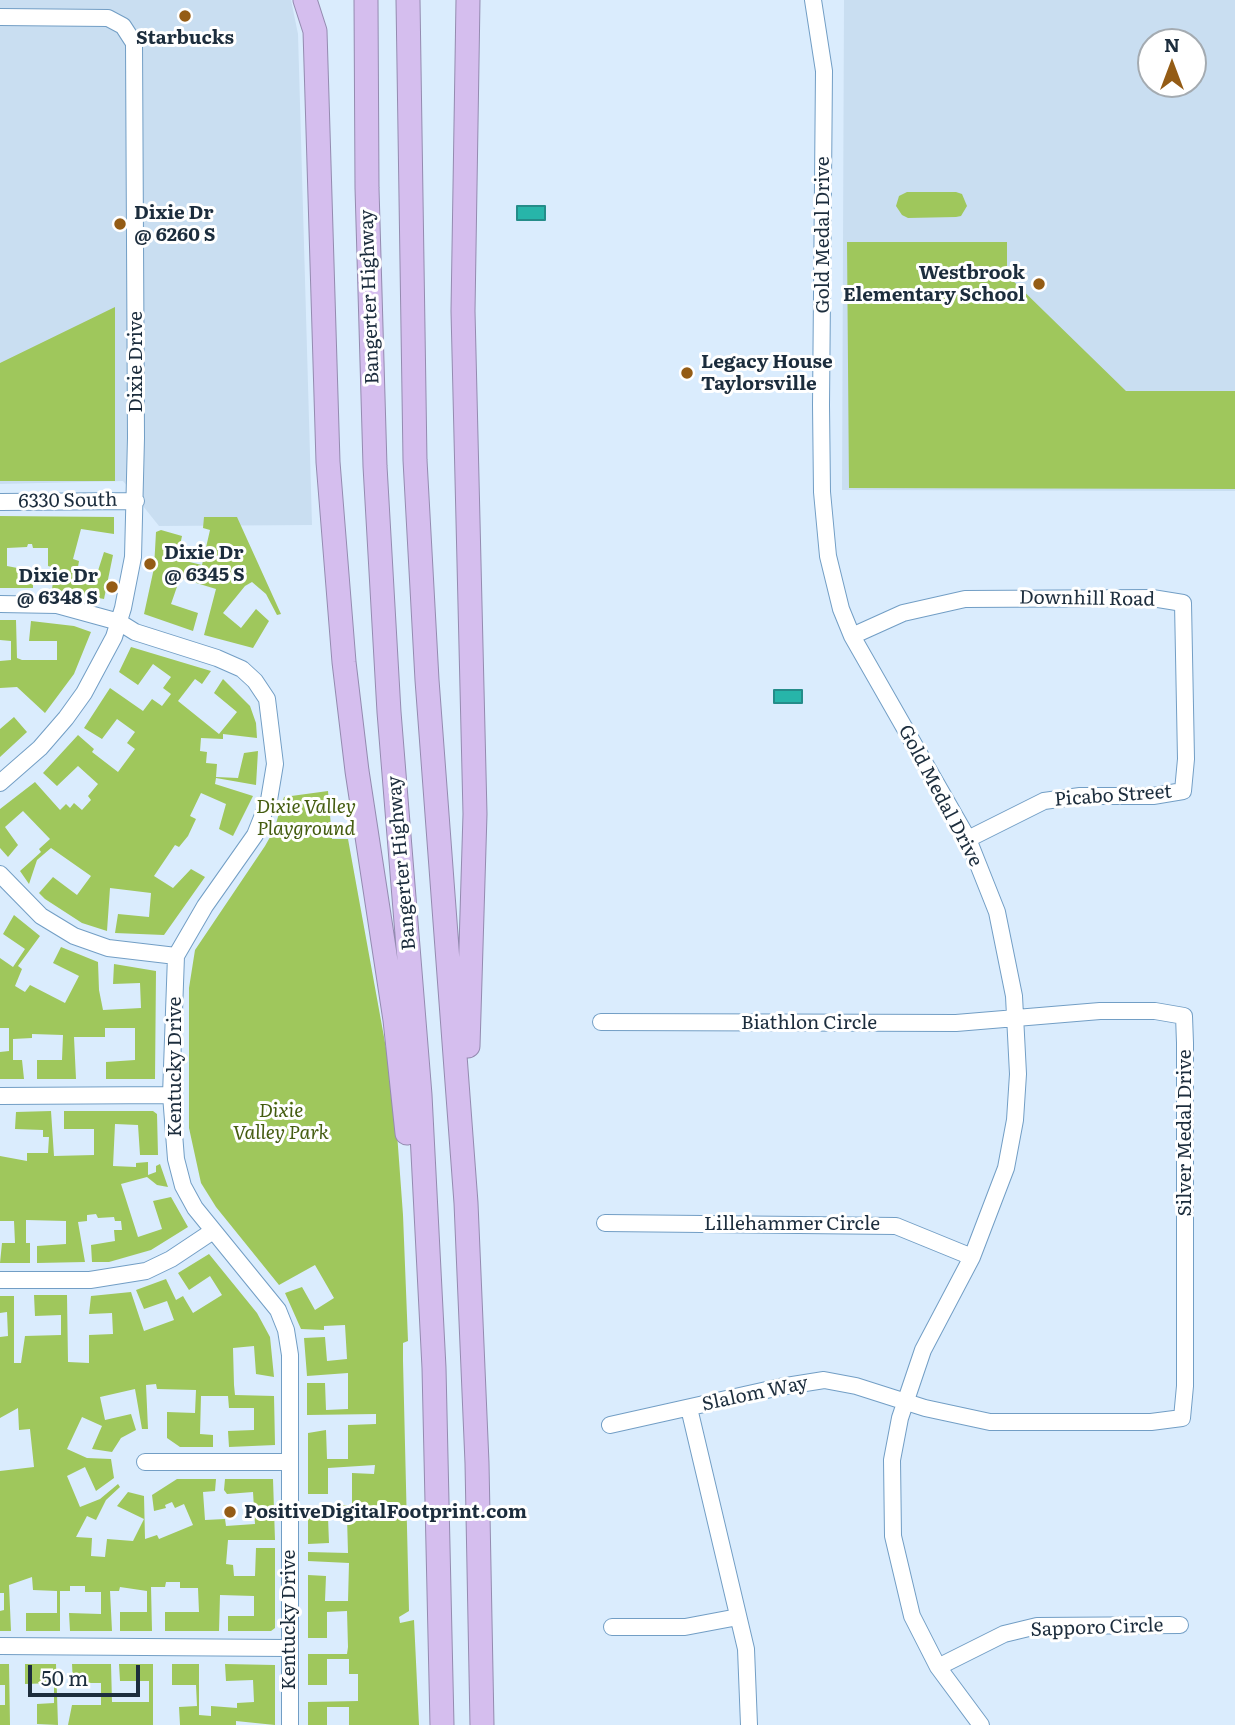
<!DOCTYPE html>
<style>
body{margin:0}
#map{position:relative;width:1235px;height:1725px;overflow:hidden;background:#daecfd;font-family:Literata,serif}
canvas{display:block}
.north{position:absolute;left:1137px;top:28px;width:70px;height:70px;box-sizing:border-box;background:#fff;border:2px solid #a4abb1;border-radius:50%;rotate:0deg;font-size:19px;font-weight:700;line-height:28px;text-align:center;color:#1c2d3d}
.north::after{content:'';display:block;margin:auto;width:24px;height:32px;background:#945c15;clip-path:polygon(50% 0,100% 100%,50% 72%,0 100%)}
.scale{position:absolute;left:28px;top:1665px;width:112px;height:32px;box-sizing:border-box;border:4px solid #1c2d3d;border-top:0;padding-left:9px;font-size:21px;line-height:24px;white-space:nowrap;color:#1c2d3d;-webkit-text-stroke:5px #fff;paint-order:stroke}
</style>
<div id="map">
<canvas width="1235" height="1725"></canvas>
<div class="north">N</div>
<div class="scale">50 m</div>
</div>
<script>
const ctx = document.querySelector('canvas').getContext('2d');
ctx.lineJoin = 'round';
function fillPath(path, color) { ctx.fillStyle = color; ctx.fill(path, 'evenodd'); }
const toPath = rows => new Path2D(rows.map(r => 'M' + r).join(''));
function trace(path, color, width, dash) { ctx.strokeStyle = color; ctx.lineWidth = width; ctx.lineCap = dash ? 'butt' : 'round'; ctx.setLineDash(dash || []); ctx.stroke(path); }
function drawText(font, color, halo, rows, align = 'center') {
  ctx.font = font + ' Literata,serif'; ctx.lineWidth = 6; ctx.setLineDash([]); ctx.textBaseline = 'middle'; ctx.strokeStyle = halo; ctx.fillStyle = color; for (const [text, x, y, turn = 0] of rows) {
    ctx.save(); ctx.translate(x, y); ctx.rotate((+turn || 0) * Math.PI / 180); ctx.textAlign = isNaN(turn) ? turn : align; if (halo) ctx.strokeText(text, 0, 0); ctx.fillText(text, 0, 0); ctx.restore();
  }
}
fillPath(toPath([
 [0,0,291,0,298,34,312,525,159,526,123,481,0,484],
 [844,0,1235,0,1235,491,842,490],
 [1151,42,1193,42,1193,84,1151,84]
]), '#c9def1');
fillPath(toPath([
 [907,192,956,192,962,194,967,206,961,216,956,217,908,218,902,215,896,206,899,196],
 [847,242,1007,242,1007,275,1126,391,1235,391,1235,489,849,488],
 [115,307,115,481,0,481,0,363],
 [0,516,114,517,114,534,81,529,73,559,79,561,77,573,96,577,104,552,113,555,104,599,52,589,55,568,48,566,48,548,33,548,32,544,28,544,27,547,7,548,7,566,33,571,33,588,0,588],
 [204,517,237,517,281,614,277,615,266,594,252,582,245,586,223,613,241,628,256,609,269,621,253,648,204,635,216,589,180,578,171,604,198,613,193,631,144,614,154,568,156,532,161,530,182,536,177,559,202,565,210,530,203,528],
 [0,620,16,620,17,658,22,660,57,660,57,641,29,641,31,621,74,626,91,632,74,674,45,713,17,687,0,688,0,661,11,660,11,641,0,640],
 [131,647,211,671,202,684,195,679,178,701,219,734,237,712,214,693,223,679,250,706,256,723,257,738,223,734,223,739,201,738,200,751,207,752,206,763,217,764,216,777,238,778,244,753,258,751,256,785,216,778,215,784,253,796,233,836,219,829,226,804,201,793,190,816,196,819,188,836,179,847,175,845,154,876,173,888,191,869,205,877,164,935,115,933,118,914,149,917,151,893,110,888,107,931,82,923,45,899,39,893,53,877,77,895,91,876,51,848,37,860,29,884,20,871,41,852,39,849,50,839,23,811,5,827,18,845,8,857,0,848,0,809,35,782,60,810,66,804,70,808,74,803,82,810,91,800,88,796,98,784,78,766,57,786,43,773,78,735,94,749,92,752,118,772,135,749,127,743,135,732,117,719,102,739,84,728,110,688,143,711,152,699,162,706,171,694,163,688,171,677,153,664,138,685,119,672],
 [14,717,27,732,0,757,0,729],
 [328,791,332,839,348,839,394,1092,403,1215,408,1341,403,1343,403,1361,409,1611,399,1617,400,1623,414,1620,419,1725,349,1725,349,1707,327,1707,327,1725,308,1725,308,1702,358,1701,358,1674,349,1674,349,1659,327,1659,327,1685,308,1685,308,1654,347,1654,348,1647,347,1611,327,1612,327,1638,308,1638,308,1575,326,1576,325,1601,348,1601,349,1563,308,1561,308,1552,348,1553,347,1517,328,1517,329,1543,308,1544,308,1511,328,1511,328,1505,352,1505,352,1473,374,1474,375,1465,328,1468,328,1494,308,1494,308,1433,326,1430,327,1459,348,1459,348,1425,376,1424,376,1414,307,1415,307,1383,325,1383,326,1410,348,1409,348,1373,307,1376,304,1338,325,1337,327,1361,347,1359,345,1325,324,1326,324,1330,301,1329,285,1293,302,1287,315,1310,334,1298,315,1265,279,1285,216,1207,201,1183,189,1128,189,988,195,950,265,846,274,830,284,797],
 [14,915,40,936,18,966,22,969,15,986,25,992,30,985,65,1003,79,976,53,963,61,947,98,962,99,990,103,1010,141,1008,140,983,113,984,114,964,156,971,155,1079,106,1079,106,1062,135,1060,135,1028,105,1028,105,1037,74,1037,76,1079,37,1079,37,1060,62,1060,63,1035,32,1034,32,1038,13,1039,13,1060,22,1060,24,1079,0,1079,0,1052,9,1051,9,1028,0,1028,0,958,13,967,25,949,3,934],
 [51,1111,54,1156,94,1155,94,1129,64,1129,64,1111,153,1111,157,1114,158,1155,140,1155,138,1125,115,1124,113,1166,136,1167,136,1163,148,1162,148,1175,156,1172,156,1166,160,1164,168,1187,157,1185,147,1177,121,1184,138,1237,162,1229,153,1201,171,1197,188,1227,151,1250,109,1262,92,1262,91,1245,115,1241,114,1230,122,1230,121,1221,115,1221,114,1217,98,1218,96,1214,87,1215,87,1221,78,1222,85,1262,37,1263,37,1246,66,1244,66,1221,26,1220,26,1243,30,1243,30,1263,0,1263,2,1243,15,1243,14,1221,0,1221,0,1156,27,1161,27,1153,48,1153,49,1137,43,1137,43,1130,15,1129,16,1112],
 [209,1254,257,1313,270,1337,274,1377,256,1374,254,1346,233,1348,234,1385,235,1395,274,1396,275,1445,229,1447,228,1431,254,1430,254,1408,229,1408,228,1396,201,1396,200,1434,213,1435,213,1447,180,1447,167,1438,167,1412,195,1413,196,1390,157,1389,156,1384,146,1385,148,1429,142,1429,135,1389,100,1397,105,1420,131,1414,136,1430,121,1438,112,1452,92,1449,102,1426,82,1417,67,1449,87,1458,111,1459,114,1478,96,1491,85,1467,67,1476,80,1507,100,1499,118,1484,120,1487,106,1500,96,1520,87,1516,76,1537,92,1538,91,1556,105,1557,107,1539,133,1541,144,1519,117,1506,128,1492,144,1496,145,1539,157,1535,159,1539,193,1525,184,1504,175,1508,172,1502,165,1505,166,1508,154,1511,152,1495,177,1479,216,1479,215,1491,203,1492,205,1520,225,1519,226,1526,255,1524,253,1492,227,1494,224,1490,225,1479,273,1479,275,1540,228,1540,226,1564,233,1565,234,1576,255,1576,256,1548,275,1548,275,1628,271,1631,228,1631,228,1616,254,1616,254,1596,220,1595,219,1631,165,1631,165,1612,199,1612,198,1588,180,1588,180,1582,166,1582,165,1587,151,1587,152,1631,120,1631,120,1612,147,1612,147,1591,120,1587,119,1591,110,1591,112,1631,70,1631,69,1613,101,1614,101,1592,85,1592,85,1586,70,1586,70,1591,60,1591,60,1631,26,1631,26,1613,57,1613,57,1591,33,1590,32,1577,9,1585,11,1631,0,1631,0,1611,4,1610,4,1593,0,1593,0,1471,34,1467,30,1429,19,1430,18,1408,0,1418,0,1337,8,1336,7,1312,0,1313,0,1296,14,1296,14,1363,21,1363,25,1336,61,1335,61,1315,35,1316,34,1295,67,1295,68,1362,89,1363,89,1335,113,1334,112,1313,89,1314,91,1296,131,1292,144,1331,174,1320,167,1301,144,1309,136,1290,166,1279,176,1300,183,1296,193,1313,222,1295,210,1276,189,1290,178,1273],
 [0,1664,9,1664,10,1725,0,1725,0,1705,5,1705,5,1685,0,1685],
 [25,1664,56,1664,58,1725,37,1724,37,1704,54,1703,54,1683,25,1684],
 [72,1664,111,1664,112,1702,149,1702,149,1681,120,1681,119,1664,153,1664,153,1725,68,1725,72,1705,101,1705,101,1683,73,1683],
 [172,1664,199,1664,199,1715,211,1716,211,1706,237,1708,237,1703,254,1702,253,1680,226,1681,225,1664,275,1665,275,1725,236,1721,236,1725,180,1725,179,1707,197,1706,196,1685,172,1685]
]), '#9fc75c');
const water = toPath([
 [517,206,545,206,545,220,517,220,517,206],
 [774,690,802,690,802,703,774,703,774,690]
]);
fillPath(water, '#27b5a9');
trace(water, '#248c89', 2);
const minor = toPath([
 [813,0,824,71,821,405,822,492,828,556,841,609,852,636,968,839,997,912,1014,996,1018,1074,1015,1120,1006,1168,972,1257,923,1350,900,1418,892,1460,893,1536,912,1616,938,1667,981,1725],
 [0,17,108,18,123,26,134,43,136,438,133,557,123,608,114,637,84,693,66,718,40,748,0,783],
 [0,502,136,501],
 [0,604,57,605,119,622,135,632,217,658,242,669,255,681,267,699,275,764,269,800,255,835,205,906,176,956,171,1095,176,1159,183,1186,195,1208,278,1310,286,1330,290,1355,290,1725],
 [852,636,903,613,965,599,1152,598,1183,603,1186,759,1183,791,1153,796,1080,796,1044,801,968,839],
 [0,874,41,916,74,936,108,948,176,956],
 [601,1022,956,1023,1100,1011,1155,1011,1184,1016,1185,1043,1185,1386,1182,1418,1151,1422,990,1422,925,1408,856,1386,824,1380,780,1387,610,1425],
 [0,1096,171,1095],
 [605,1223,896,1226,972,1257],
 [0,1280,90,1280,146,1271,171,1259,213,1231],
 [689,1408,746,1649,749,1725],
 [145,1462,289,1462],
 [612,1627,685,1627,738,1617],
 [0,1646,288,1648],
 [938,1667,1004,1634,1037,1626,1180,1625]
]);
const highway = toPath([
 [305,0,315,31,328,462,344,662,357,771,395,1020,407,1133],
 [366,0,367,188,375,466,389,712,420,1095,434,1368,442,1725],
 [408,0,415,460,427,680,466,1203,477,1463,482,1725],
 [468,1046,475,814,463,311,468,0]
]);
trace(minor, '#729ec5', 18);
trace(highway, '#948bb0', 25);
trace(minor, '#fff', 16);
trace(highway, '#d5beee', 23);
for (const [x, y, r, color] of [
 [185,16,7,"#945c15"],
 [120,224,7,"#945c15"],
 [1039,284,7,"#945c15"],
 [687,373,7,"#945c15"],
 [150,564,7,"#945c15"],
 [112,587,7,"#945c15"],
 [230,1512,7,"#945c15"]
]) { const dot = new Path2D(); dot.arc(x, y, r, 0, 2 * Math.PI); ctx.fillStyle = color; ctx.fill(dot); trace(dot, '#fff', 2.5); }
drawText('bold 19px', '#1c2d3d', '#fff', [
 ["Starbucks",185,38,"center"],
 ["Dixie Dr",134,213],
 ["@ 6260 S",134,235],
 ["Westbrook",1025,273,"right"],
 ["Elementary School",1025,295,"right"],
 ["Legacy House",701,362],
 ["Taylorsville",701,384],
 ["Dixie Dr",164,553],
 ["@ 6345 S",164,575],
 ["Dixie Dr",98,576,"right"],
 ["@ 6348 S",98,598,"right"],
 ["PositiveDigitalFootprint.com",244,1512]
], 'left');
drawText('19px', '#1c2d3d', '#fff', [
 ["Gold Medal Drive",823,235,-90],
 ["Bangerter Highway",370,297,-92],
 ["Dixie Drive",136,362,-90],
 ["6330 South",68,501,-1],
 ["Downhill Road",1087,599,1],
 ["Gold Medal Drive",940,796,62],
 ["Picabo Street",1113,796,-4],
 ["Bangerter Highway",402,863,-95],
 ["Biathlon Circle",809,1023],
 ["Kentucky Drive",175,1067,-90],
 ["Silver Medal Drive",1185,1133,-90],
 ["Lillehammer Circle",792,1224],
 ["Slalom Way",755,1394,-12],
 ["Kentucky Drive",289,1620,-90],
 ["Sapporo Circle",1097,1628,-2]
]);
drawText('italic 19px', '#445c10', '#fff', [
 ["Dixie Valley",306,807],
 ["Playground",306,829],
 ["Dixie",281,1111],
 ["Valley Park",281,1133]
]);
</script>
